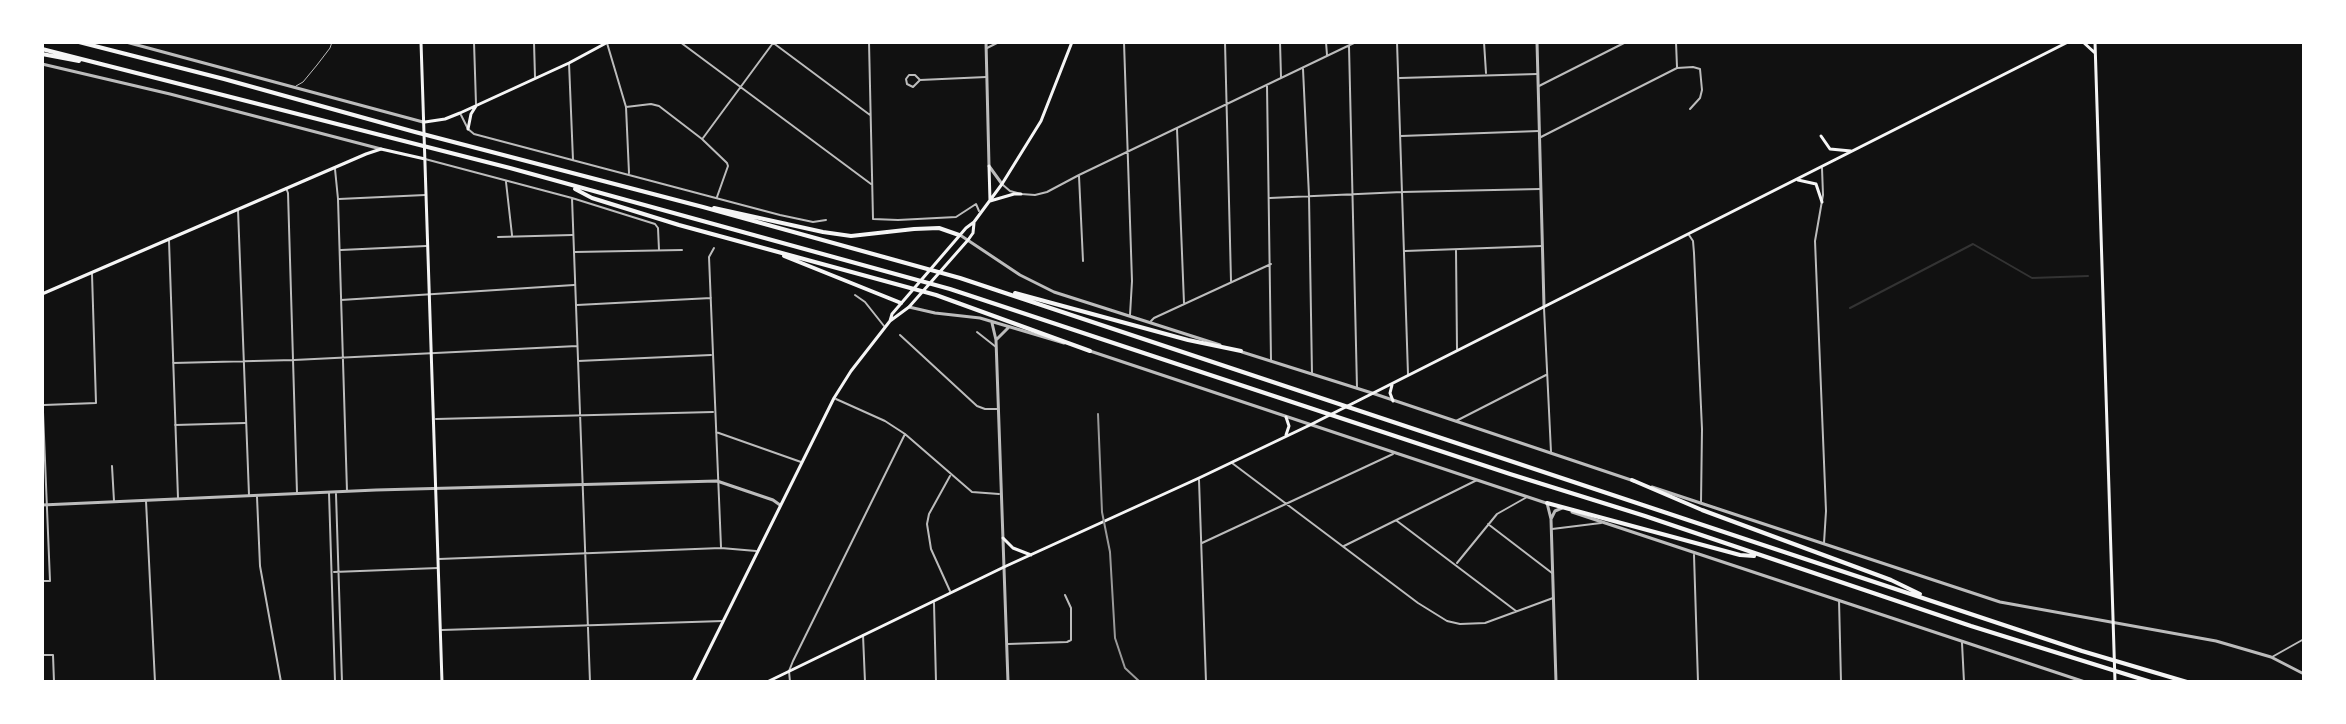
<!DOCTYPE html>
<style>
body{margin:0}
#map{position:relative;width:2346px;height:724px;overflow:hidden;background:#111;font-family:"Titillium Web",sans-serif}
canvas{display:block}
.frame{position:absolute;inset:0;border:44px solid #fff;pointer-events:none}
</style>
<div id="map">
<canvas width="2346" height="724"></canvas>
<div class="frame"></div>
</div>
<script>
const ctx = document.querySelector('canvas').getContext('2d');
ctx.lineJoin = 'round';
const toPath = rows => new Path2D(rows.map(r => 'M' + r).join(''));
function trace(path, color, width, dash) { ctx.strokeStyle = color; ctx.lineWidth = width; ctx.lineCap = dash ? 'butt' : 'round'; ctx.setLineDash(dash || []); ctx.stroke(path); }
trace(toPath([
 [1850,308,1973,244,2032,278,2088,276]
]), '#333', 2);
trace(toPath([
 [296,86,303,82,317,65,330,48,332,42]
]), '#bcbcbc', 1);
trace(toPath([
 [474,42,476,104],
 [534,42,535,77],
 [680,42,871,184],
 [772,42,870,115],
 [869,42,873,219,898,220,956,217,976,204,979,211],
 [1124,42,1132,281,1130,315],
 [1225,42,1231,281],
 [1280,42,1281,77],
 [1326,42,1327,55],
 [1397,42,1408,374],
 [1484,42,1486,73],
 [1676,42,1677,67],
 [607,43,626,107,629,173],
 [1349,46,1357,388],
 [987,48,999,42],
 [569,63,573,160],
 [1303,69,1309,196,1312,374],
 [1400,78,1537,74],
 [920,80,913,87,907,84,906,79,909,75,915,75,920,80,986,77],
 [1267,86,1271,360],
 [1539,86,1626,42],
 [626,107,651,104,659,106,702,139,727,163,728,166,717,197],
 [461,115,468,129,474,134,780,215,813,222,826,220],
 [1177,129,1184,303],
 [1401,136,1539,131],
 [703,138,773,43],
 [1539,138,1677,68,1693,67,1700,69,1702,90,1700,98,1690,109],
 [425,159,572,198,655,224,658,228,659,250],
 [1822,168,1823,195,1815,241,1826,511,1824,543],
 [335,169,338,199,347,491],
 [1079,176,1083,261],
 [506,182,512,235],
 [1003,185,1010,191,1021,194,1035,195,1047,192,1079,175,1356,42],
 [286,188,288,193,297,493],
 [572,198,590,682],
 [1270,198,1402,192,1540,189],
 [339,199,425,195],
 [238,210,249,495],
 [1689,235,1693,241,1694,253,1702,429,1701,503],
 [498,237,572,235],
 [169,241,178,498],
 [714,248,709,257,721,547],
 [341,250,426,246],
 [1456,250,1457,349],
 [1405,251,1542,246],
 [575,252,682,250],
 [855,295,865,302,884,326],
 [341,300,574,285],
 [577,305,711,298],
 [1544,308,1551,452],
 [1151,321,1154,318,1271,264],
 [977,332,996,347],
 [900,335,977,406,985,409,998,409],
 [578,361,711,355],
 [173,363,294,360,577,346],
 [42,388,50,581,42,581],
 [836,399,885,421,905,434,972,492,999,494],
 [44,405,96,403,92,274],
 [436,419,713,412],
 [1456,421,1546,375],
 [175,425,245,423],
 [716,432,801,462],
 [1232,463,1418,603,1447,621,1460,624,1485,623,1553,598],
 [112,466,114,501],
 [950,476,929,514,927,524,931,549,950,591],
 [1199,480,1206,682],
 [329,493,335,682],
 [336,494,342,682],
 [257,497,260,566,281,682],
 [146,501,155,682],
 [1397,521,1516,611],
 [1488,524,1552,573],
 [1552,529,1601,523],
 [1202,543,1393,454],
 [1344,546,1477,480],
 [1694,555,1698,682],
 [439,559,721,548,756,551],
 [1457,563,1497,514,1527,497],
 [334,572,438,568],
 [1839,600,1841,682],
 [934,603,936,682],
 [442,630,723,621],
 [863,635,865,682],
 [1962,643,1964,682],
 [1008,644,1067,642,1071,640,1071,608,1065,595],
 [42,655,53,655,54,682],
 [2272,657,2304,639],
 [322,682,337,682],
 [790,682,789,671,793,661,905,434]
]), '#bcbcbc', 2);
trace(toPath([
 [126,42,423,122],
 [986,42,989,166,1002,184],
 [1537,42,1544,306],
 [42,64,170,94,381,149],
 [960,235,1020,275,1054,292,1220,345],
 [909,307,935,313,980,318,1064,343],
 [992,323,996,340,1008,682],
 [996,340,1009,327],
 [1090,351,1546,503],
 [1242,352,1372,393,1634,481],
 [1652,487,2000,602,2216,641,2271,657,2304,674],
 [1547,503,1551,519,1556,682],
 [42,505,376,490,717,481,773,500,780,505],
 [1572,512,2085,682],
 [1551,519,1555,511,1562,508]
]), '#bcbcbc', 3);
trace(toPath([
 [421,42,442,682],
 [2083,42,2095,53],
 [2095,42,2115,682],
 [425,122,445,119,460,113,569,63,608,42],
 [468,129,471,114,476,106],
 [1821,136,1830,149,1851,151],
 [989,166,990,201],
 [1798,180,1816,184,1822,202],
 [990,201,1014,194,1021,194],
 [42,294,366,154,381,149,425,159],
 [890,321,909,307,968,240,973,233,974,223],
 [1392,385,1390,393,1393,401],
 [1286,417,1289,426,1286,435],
 [1003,538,1013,548,1031,555],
 [693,682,834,398,851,371,890,321,892,314,966,228,974,222,1002,184,1041,121,1072,42],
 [767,682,1004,567,1199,478,1310,425,2068,42]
]), '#f5f5f5', 3);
trace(toPath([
 [79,42,224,79,415,132,703,207,960,278,2082,651,2187,682],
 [42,49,510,168,950,289,1510,474,1645,516,1971,626,2151,682],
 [42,54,79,61],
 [575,189,592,198,679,225,936,295,1090,351],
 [714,208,823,232,851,236,914,229,939,228,959,235],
 [784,256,901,303],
 [1015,293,1188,340,1241,351],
 [1632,480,1702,510,1891,580,1920,594],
 [1547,503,1740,555,1754,556]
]), '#f5f5f5', 4);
trace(toPath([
 [1098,414,1102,512,1110,552,1115,638,1125,668,1140,682]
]), '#9a9a9a', 2);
</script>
